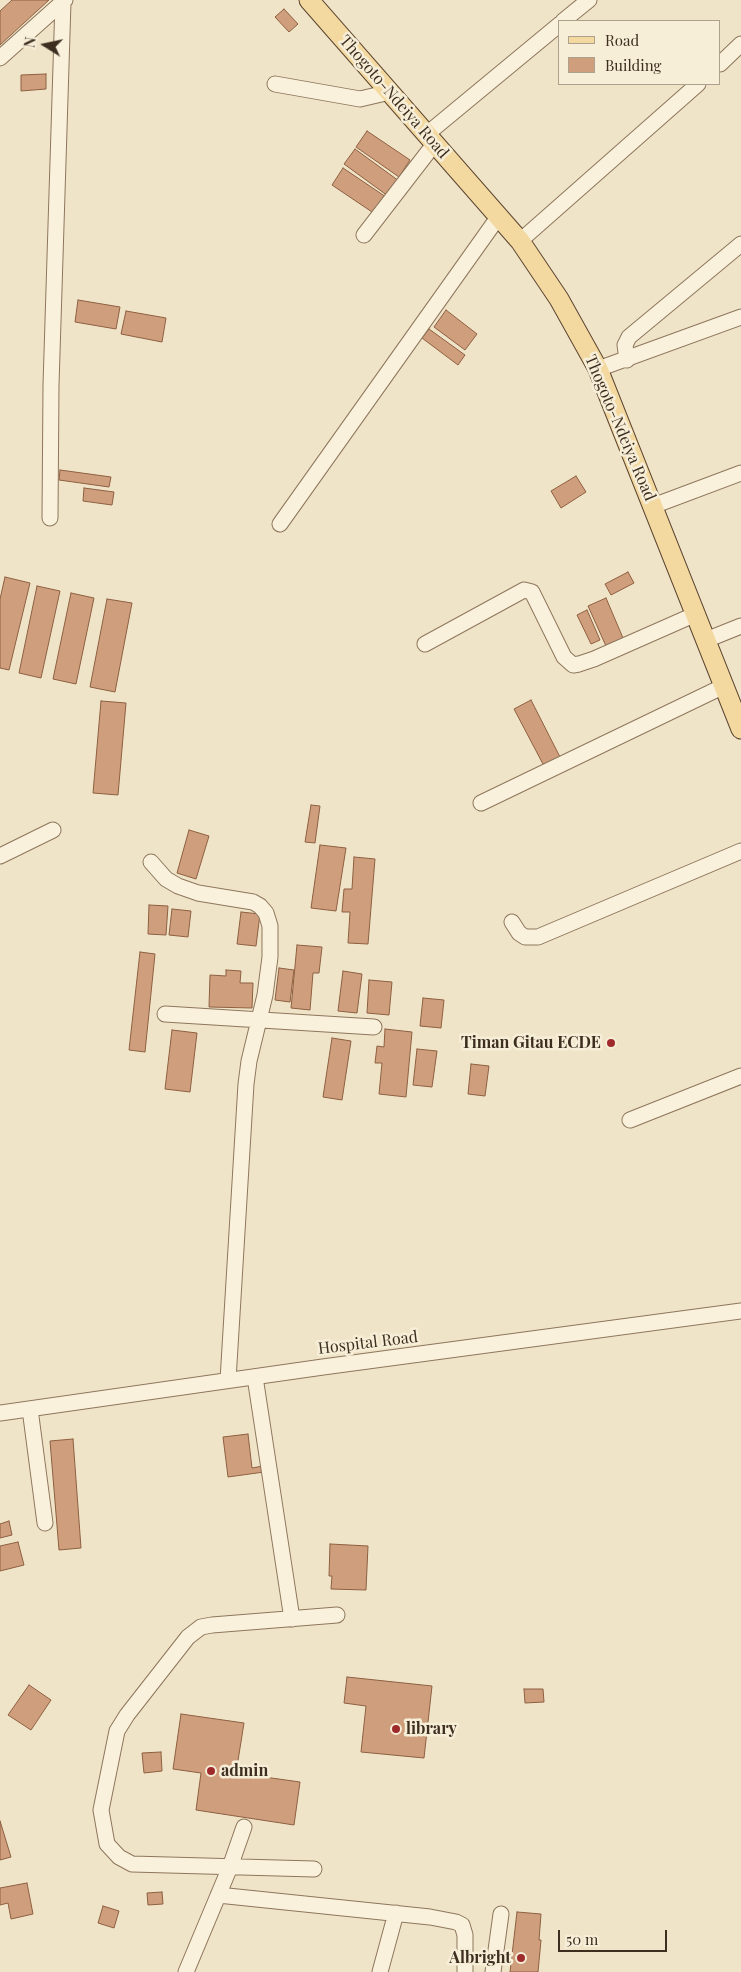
<!DOCTYPE html>
<style>
body{margin:0}
#map{position:relative;width:741px;height:1972px;overflow:hidden;background:#f0e4c8;font-family:"Playfair Display",serif}
canvas{display:block}
.legend{position:absolute;left:558px;top:20px;width:162px;height:65px;box-sizing:border-box;background:#f7eed8;border:1px solid #ada18e;margin:0;padding:6px 9px;list-style:none;font-size:15px;color:#3d2e20}
.legend li{display:flex;align-items:center;gap:10px;height:25px}
.legend b{width:25px;border:1px solid #ada18e}
.north{position:absolute;left:20px;top:20px;width:50px;height:50px;-webkit-text-stroke:4px #f7eed8;paint-order:stroke;rotate:280deg;font-size:14px;font-weight:700;line-height:20px;text-align:center;color:#3d2e20}
.north::after{content:'';display:block;margin:auto;width:18px;height:22px;background:#3d2e20;clip-path:polygon(50% 0,100% 100%,50% 72%,0 100%)}
.scale{position:absolute;left:558px;top:1930px;width:109px;height:22px;box-sizing:border-box;border:2px solid #3d2e20;border-top:0;padding-left:6px;font-size:15px;line-height:18px;white-space:nowrap;color:#3d2e20;-webkit-text-stroke:4px #f7eed8;paint-order:stroke}
</style>
<div id="map">
<canvas width="741" height="1972"></canvas>
<ul class="legend">
<li><b style="height:6px;background:#f3d9a0"></b>Road</li>
<li><b style="height:14px;background:#cf9f7d"></b>Building</li>
</ul>
<div class="north">N</div>
<div class="scale">50 m</div>
</div>
<script>
const ctx = document.querySelector('canvas').getContext('2d');
ctx.lineJoin = 'round';
function fillPath(path, color) { ctx.fillStyle = color; ctx.fill(path, 'evenodd'); }
const toPath = rows => new Path2D(rows.map(r => 'M' + r).join(''));
function trace(path, color, width, dash) { ctx.strokeStyle = color; ctx.lineWidth = width; ctx.lineCap = dash ? 'butt' : 'round'; ctx.setLineDash(dash || []); ctx.stroke(path); }
function drawText(font, color, halo, rows, align = 'center') {
  ctx.font = font + ' "Playfair Display",serif'; ctx.lineWidth = 5; ctx.setLineDash([]); ctx.textBaseline = 'middle'; ctx.strokeStyle = halo; ctx.fillStyle = color; for (const [text, x, y, turn = 0] of rows) {
    ctx.save(); ctx.translate(x, y); ctx.rotate((+turn || 0) * Math.PI / 180); ctx.textAlign = isNaN(turn) ? turn : align; if (halo) ctx.strokeText(text, 0, 0); ctx.fillText(text, 0, 0); ctx.restore();
  }
}
const building = toPath([
 [12,0,49,0,0,45,0,11,12,0],
 [284,9,298,24,289,32,275,17,284,9],
 [46,74,46,89,21,91,21,75,46,74],
 [367,131,410,160,399,177,356,147,367,131],
 [355,149,399,181,388,196,344,164,355,149],
 [343,168,386,197,375,214,332,185,343,168],
 [78,300,120,307,116,329,75,322,78,300],
 [446,310,477,334,465,350,434,327,446,310],
 [126,311,166,318,162,342,121,334,126,311],
 [429,329,465,355,458,365,422,338,429,329],
 [60,470,111,477,109,487,59,480,60,470],
 [576,476,586,492,561,508,551,491,576,476],
 [84,488,114,492,112,505,83,501,84,488],
 [628,572,634,583,611,595,605,584,628,572],
 [5,577,30,583,9,670,0,668,0,599,5,577],
 [37,586,60,591,41,678,19,673,37,586],
 [71,593,94,598,76,684,53,679,71,593],
 [606,598,623,638,606,646,588,606,606,598],
 [107,599,132,603,115,692,90,687,107,599],
 [587,610,600,640,591,644,577,615,587,610],
 [531,700,560,757,544,766,514,709,531,700],
 [101,701,126,703,118,795,93,793,101,701],
 [311,805,320,806,315,843,305,842,311,805],
 [189,830,209,836,196,879,177,873,189,830],
 [320,845,346,848,336,911,311,908,320,845],
 [354,857,375,859,368,944,348,943,350,912,342,912,344,889,352,889,354,857],
 [149,905,168,906,166,935,148,934,149,905],
 [172,909,191,911,188,937,169,935,172,909],
 [241,912,260,914,256,946,237,944,241,912],
 [297,945,322,947,319,973,313,973,310,1010,291,1008,297,945],
 [140,952,155,954,145,1052,129,1050,140,952],
 [279,968,294,970,290,1002,275,1000,279,968],
 [226,970,241,971,240,983,253,983,252,1008,209,1007,210,975,226,976,226,970],
 [343,971,362,974,357,1013,338,1011,343,971],
 [369,980,392,982,389,1015,367,1013,369,980],
 [423,998,444,1000,441,1028,420,1026,423,998],
 [385,1029,412,1032,406,1097,379,1094,382,1063,375,1063,377,1046,384,1047,385,1029],
 [172,1030,197,1033,190,1092,165,1089,172,1030],
 [332,1038,351,1041,342,1100,323,1097,332,1038],
 [417,1049,437,1051,432,1087,413,1085,417,1049],
 [471,1064,489,1066,485,1096,468,1094,471,1064],
 [248,1434,252,1468,263,1466,264,1472,228,1477,223,1437,248,1434],
 [73,1439,81,1548,59,1550,50,1441,73,1439],
 [9,1521,12,1535,0,1538,0,1524,9,1521],
 [18,1542,24,1565,0,1571,0,1546,18,1542],
 [330,1544,368,1546,366,1590,331,1589,332,1576,329,1576,330,1544],
 [347,1677,432,1686,424,1758,361,1752,366,1706,344,1703,347,1677],
 [29,1685,51,1700,31,1730,8,1715,29,1685],
 [524,1689,543,1689,544,1702,525,1703,524,1689],
 [181,1714,244,1723,236,1773,300,1782,294,1825,196,1810,201,1773,173,1769,181,1714],
 [161,1752,162,1771,144,1773,142,1753,161,1752],
 [0,1821,11,1857,0,1860,0,1821],
 [27,1883,33,1914,11,1919,8,1903,0,1905,0,1888,27,1883],
 [162,1892,163,1904,148,1905,147,1893,162,1892],
 [103,1906,119,1911,114,1928,98,1923,103,1906],
 [517,1912,541,1914,539,1940,541,1940,538,1972,510,1972,517,1912]
]);
fillPath(building, '#cf9f7d');
trace(building, '#8d5f41', 1);
const minor = toPath([
 [563,21,589,0],
 [0,58,65,0],
 [720,64,741,44],
 [275,84,360,99,390,92],
 [427,134,560,24],
 [364,235,435,143],
 [520,241,698,84],
 [627,360,625,345,629,337,741,244],
 [598,369,741,317],
 [653,506,741,473],
 [50,518,51,385,63,2],
 [280,524,499,216],
 [706,640,741,626],
 [425,644,524,590,532,592,564,657,573,665,579,664,594,659,696,614],
 [481,803,724,686],
 [0,856,53,830],
 [151,862,166,879,178,886,198,893,253,902,260,906,266,913,270,926,270,957,265,995,249,1061,246,1084,228,1380],
 [512,922,519,933,525,937,538,937,741,851],
 [165,1014,374,1027],
 [630,1120,741,1076],
 [255,1377,292,1619],
 [30,1409,45,1523],
 [0,1413,323,1367,741,1311],
 [314,1869,132,1864,119,1857,107,1844,101,1810,117,1731,127,1715,188,1637,201,1627,212,1625,337,1615],
 [218,1895,430,1917,456,1922,462,1925,465,1935,465,1972],
 [186,1972,230,1867,244,1827],
 [380,1972,396,1913],
 [493,1972,501,1914]
]);
const major = toPath([
 [309,0,520,241,559,299,598,369,741,729]
]);
trace(minor, '#8d765c', 17);
trace(major, '#5b4430', 21);
trace(minor, '#faf1dc', 15);
trace(major, '#f3d9a0', 19);
for (const [x, y, r, color] of [
 [611,1043,5,"#9e2a2b"],
 [396,1729,5,"#9e2a2b"],
 [211,1771,5,"#9e2a2b"],
 [521,1958,5,"#9e2a2b"]
]) { const dot = new Path2D(); dot.arc(x, y, r, 0, 2 * Math.PI); ctx.fillStyle = color; ctx.fill(dot); trace(dot, '#f7eed8', 2); }
drawText('16px', '#3d2e20', '#f7eed8', [
 ["Thogoto-Ndeiya Road",394,97,49],
 ["Thogoto-Ndeiya Road",620,428,67],
 ["Hospital Road",368,1343,-7]
]);
drawText('bold 16px', '#3d2e20', '#f7eed8', [
 ["Timan Gitau ECDE",601,1043],
 ["library",406,1729,"left"],
 ["admin",221,1771,"left"],
 ["Albright",511,1958]
], 'right');
</script>
